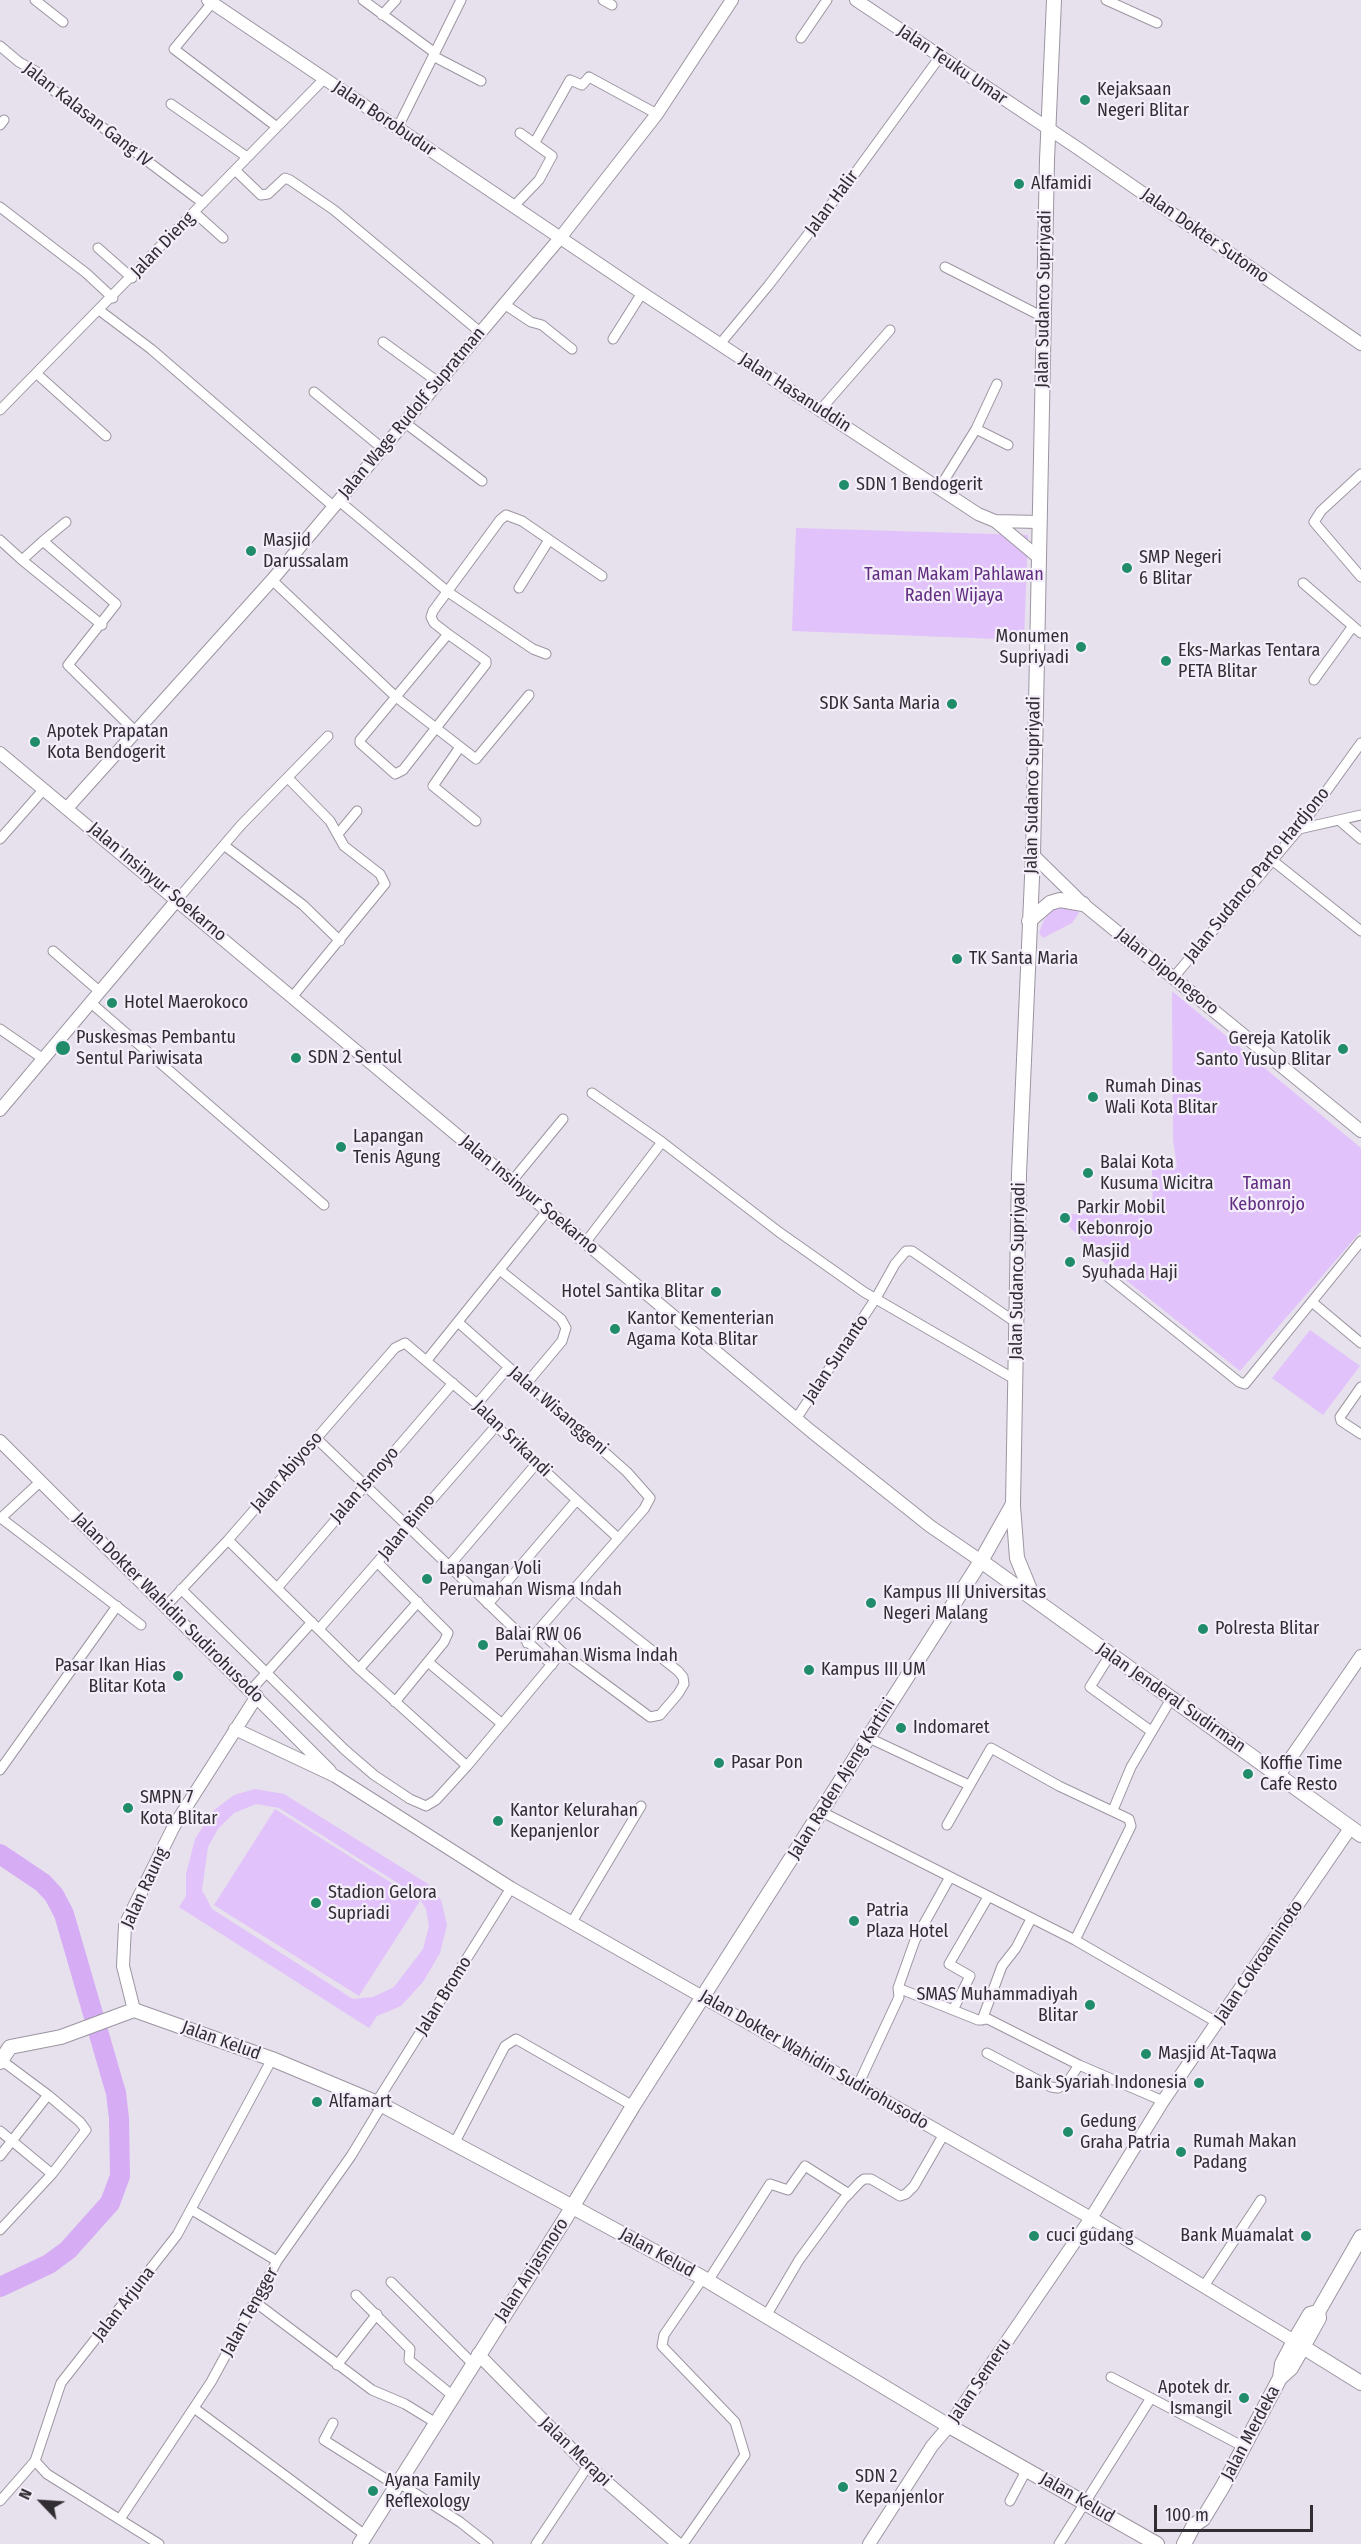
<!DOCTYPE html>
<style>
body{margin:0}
#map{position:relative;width:1361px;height:2544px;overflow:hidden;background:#e7e0ed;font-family:"Fira Sans Condensed",sans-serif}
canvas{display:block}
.north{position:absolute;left:12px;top:2472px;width:60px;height:60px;-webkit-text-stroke:4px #f4edfa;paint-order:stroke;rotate:295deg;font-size:16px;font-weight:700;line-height:24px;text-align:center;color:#312e33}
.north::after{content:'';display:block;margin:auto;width:21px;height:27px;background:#312e33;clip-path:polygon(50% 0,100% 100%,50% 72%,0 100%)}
.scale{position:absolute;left:1154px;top:2505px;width:159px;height:27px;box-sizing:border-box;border:3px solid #312e33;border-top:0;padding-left:8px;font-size:18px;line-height:21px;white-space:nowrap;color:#312e33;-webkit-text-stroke:4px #f4edfa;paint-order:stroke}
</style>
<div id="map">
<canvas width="1361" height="2544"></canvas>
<div class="north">N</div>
<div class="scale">100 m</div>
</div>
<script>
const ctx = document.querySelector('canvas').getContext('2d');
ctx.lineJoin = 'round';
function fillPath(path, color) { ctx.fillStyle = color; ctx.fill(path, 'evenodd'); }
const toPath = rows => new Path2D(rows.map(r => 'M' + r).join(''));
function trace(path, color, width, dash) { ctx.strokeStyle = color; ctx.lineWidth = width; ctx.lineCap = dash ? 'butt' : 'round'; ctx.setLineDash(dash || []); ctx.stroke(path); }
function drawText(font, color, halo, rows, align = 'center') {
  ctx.font = font + ' "Fira Sans Condensed",sans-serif'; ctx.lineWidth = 4.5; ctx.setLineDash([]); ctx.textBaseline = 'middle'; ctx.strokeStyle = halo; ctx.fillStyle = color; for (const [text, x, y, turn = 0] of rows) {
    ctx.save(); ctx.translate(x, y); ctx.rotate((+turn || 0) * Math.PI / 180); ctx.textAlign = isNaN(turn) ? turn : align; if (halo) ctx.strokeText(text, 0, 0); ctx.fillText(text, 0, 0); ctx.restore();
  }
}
fillPath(toPath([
 [796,528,1028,535,1024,640,792,631],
 [1066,904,1073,906,1079,913,1072,923,1043,938,1039,933,1043,922,1051,910],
 [1172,991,1361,1148,1361,1231,1240,1371,1102,1261,1069,1226,1071,1214,1153,1214,1152,1168,1177,1167,1173,1140],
 [1310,1330,1360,1366,1323,1415,1272,1378],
 [255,1789,284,1794,428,1884,441,1900,447,1925,440,1953,423,1982,401,2006,377,2016,369,2028,179,1907,186,1896,186,1874,195,1839,213,1811,234,1795],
 [256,1804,279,1808,418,1896,426,1909,429,1926,423,1949,394,1987,373,1997,353,1999,212,1909,202,1890,208,1847,218,1829,234,1813],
 [275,1809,420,1901,359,1996,214,1905]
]), '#e2c2fa');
trace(toPath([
 [0,1854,43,1883,54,1895,64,1914,116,2093,119,2118,120,2176,110,2203,68,2250,49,2264,0,2287]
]), '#d6acf5', 20);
const street = toPath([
 [35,0,63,22],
 [363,0,435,53],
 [603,0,612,5],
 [1106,0,1157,23],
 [212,3,174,49,277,127],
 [382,15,396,0],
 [801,38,827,0],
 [0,46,19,62,37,72,49,87,203,203],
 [433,56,481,81],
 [171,104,247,157],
 [0,125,4,120],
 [398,127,461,0],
 [535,142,570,80,582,85,589,77,657,114],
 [235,170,261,195,268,194,285,178,290,180,334,210,480,332],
 [514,206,539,180,552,156,520,133],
 [0,207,86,273,113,298],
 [194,212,223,238],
 [98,248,132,278],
 [945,267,1045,318],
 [504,304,531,322,542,325,572,349],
 [99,310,151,349,333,506],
 [613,339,642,293],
 [383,342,438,382],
 [720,344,768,286,853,176,939,58],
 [37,374,106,436],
 [314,392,382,448],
 [821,409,890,330],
 [0,410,324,79],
 [404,422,482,481],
 [976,429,1008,445],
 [1361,474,1321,511,1314,522,1361,577],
 [940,487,976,429,997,384],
 [338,500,448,592,533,649,546,654],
 [0,540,22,560,43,541,116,604,68,665,136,732],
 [43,541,66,522],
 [22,560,102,625],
 [272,580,396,697,476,759,529,695],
 [1303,583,1361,633],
 [519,588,549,540],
 [448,634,486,661,486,664,403,770,395,774,360,743,360,740,448,634,434,623,431,617,433,611,500,520,506,515,522,521,602,576],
 [1314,680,1353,626],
 [460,747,433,786,476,821],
 [288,778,330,821,344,846,380,874,385,884,293,996],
 [1339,820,1361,839],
 [1299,829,1361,815],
 [338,834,357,811],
 [0,839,44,789],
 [225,846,303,905,340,941],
 [1272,860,1361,931],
 [177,900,241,825,328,736],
 [53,951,99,991],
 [1173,978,1299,829,1361,743],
 [90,1002,324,1205],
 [0,1029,42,1058],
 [592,1093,662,1142,779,1232,864,1292,1016,1380],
 [512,1181,563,1119],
 [585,1243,662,1142],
 [501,1271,561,1319,566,1328,562,1341,526,1384],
 [1107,1276,1239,1382,1245,1384,1361,1241],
 [1312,1302,1361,1343],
 [459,1323,627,1472,650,1498,644,1509,527,1643],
 [427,1360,547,1211],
 [1361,1387,1340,1417,1341,1421,1361,1434],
 [477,1404,508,1368],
 [796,1419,876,1298,895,1264,906,1251,912,1251,1018,1324],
 [316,1438,552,1665],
 [1,1518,141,1625],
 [0,1519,41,1481],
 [228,1540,359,1669,467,1766],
 [378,1563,448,1633,444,1642,395,1702],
 [449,1566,536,1464],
 [278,1587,453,1383],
 [181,1589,345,1750,374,1775,410,1799,426,1806,436,1800,467,1766,562,1652],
 [488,1604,576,1501],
 [166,1606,228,1540,395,1348,405,1343,477,1404,496,1426,618,1538],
 [319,1629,496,1426],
 [539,1630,562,1652,650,1717,660,1715,678,1694,684,1684,683,1677,678,1671,574,1589],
 [1110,1655,1090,1687,1151,1731],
 [428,1662,501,1723],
 [359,1669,418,1602],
 [251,1690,312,1622],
 [869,1738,969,1785],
 [0,1770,117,1606],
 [1113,1810,1131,1767,1171,1699],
 [822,1812,1075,1940,1218,2023],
 [947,1825,991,1748,1059,1786,1129,1819,1131,1826,1075,1940],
 [988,1897,949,1964,970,1976,953,2010,978,2020,988,2019,1079,2065,1163,2101],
 [572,1922,641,1806],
 [898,1988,953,2010],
 [982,2020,1002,1966,1016,1948,1031,1919],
 [987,2053,1051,2087,1058,2088,1067,2083,1079,2065],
 [858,2085,899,1997,898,1988,915,1940,950,1877],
 [376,2103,511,1888],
 [0,2131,52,2174],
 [454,2144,505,2046,516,2039,633,2106],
 [0,2156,48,2095],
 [192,2210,277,2261],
 [0,2230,52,2174,86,2130,80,2122,48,2095,1,2060],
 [708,2281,770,2184,788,2190,805,2166,849,2194],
 [391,2282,473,2364],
 [1204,2286,1261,2200],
 [356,2295,410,2349,409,2360,453,2396],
 [255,2302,372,2390,405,2404,436,2423],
 [766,2316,799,2260,843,2200,860,2182,864,2179,871,2179,900,2196,906,2194,914,2186,944,2134],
 [337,2365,377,2314],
 [1111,2377,1244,2447],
 [194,2408,365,2535],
 [333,2423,324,2440,397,2486],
 [399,2483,460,2522,488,2544],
 [0,2501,35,2461],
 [1010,2501,1027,2469],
 [120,2519,211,2382,277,2261,351,2156,382,2105],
 [159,2544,47,2474,35,2461,61,2383,177,2235,272,2059],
 [536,2544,588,2466],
 [683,2544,745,2455,735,2422,662,2346,664,2335,703,2278],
 [1059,2544,1151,2398]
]);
const secondary = toPath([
 [208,0,642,293,978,514,995,521,1039,522],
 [856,0,1076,147,1361,344],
 [995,521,1038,557],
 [0,753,812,1432,930,1526,981,1561],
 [68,807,272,580,560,238,657,114,732,0],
 [1033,855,1083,904,1361,1131],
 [0,1110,177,900],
 [0,1441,330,1771],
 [235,1729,335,1776,511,1888,1091,2218,1294,2341],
 [1279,1775,1361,1656],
 [134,2010,123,1966,125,1925,174,1826,257,1696],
 [478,2354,588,2466,678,2544],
 [869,2544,932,2446,949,2426,1091,2218,1163,2101,1351,1827]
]);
const primary = toPath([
 [1029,921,1050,903,1060,900,1083,904],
 [1013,1506,1017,1558,1033,1597],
 [981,1561,1361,1835],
 [0,2062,10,2047,61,2037,134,2010,272,2059,382,2105,558,2199,703,2278,949,2426,1157,2544],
 [1303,2347,1361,2383],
 [1280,2378,1291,2368,1303,2347,1319,2318,1318,2312],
 [360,2544,565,2219,633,2106,981,1561,1013,1504,1019,1174,1033,855,1047,160,1054,0],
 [1184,2544,1194,2525,1203,2519,1223,2486,1280,2378,1282,2364,1294,2341,1310,2314,1318,2312,1361,2237]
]);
trace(street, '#9c95a1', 11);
trace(secondary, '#9c95a1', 14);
trace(primary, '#9c95a1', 16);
trace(street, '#fff', 9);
trace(secondary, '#fff', 12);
trace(primary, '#fff', 14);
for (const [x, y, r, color] of [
 [1085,100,6,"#218c6a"],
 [1019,184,6,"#218c6a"],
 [844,485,6,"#218c6a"],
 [251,551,6,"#218c6a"],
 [1127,568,6,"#218c6a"],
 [1081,647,6,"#218c6a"],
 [1166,661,6,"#218c6a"],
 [952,704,6,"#218c6a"],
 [35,742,6,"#218c6a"],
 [957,959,6,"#218c6a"],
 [112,1003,6,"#218c6a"],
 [63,1048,8,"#218c6a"],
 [1343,1049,6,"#218c6a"],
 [296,1058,6,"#218c6a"],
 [1093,1097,6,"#218c6a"],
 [341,1147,6,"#218c6a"],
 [1088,1173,6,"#218c6a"],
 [1065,1218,6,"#218c6a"],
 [1070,1262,6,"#218c6a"],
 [716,1292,6,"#218c6a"],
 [615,1329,6,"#218c6a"],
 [427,1579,6,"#218c6a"],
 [871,1603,6,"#218c6a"],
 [1203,1629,6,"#218c6a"],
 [483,1645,6,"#218c6a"],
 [809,1670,6,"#218c6a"],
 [178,1676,6,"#218c6a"],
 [901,1728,6,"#218c6a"],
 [719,1763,6,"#218c6a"],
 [1248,1774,6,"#218c6a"],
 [128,1808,6,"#218c6a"],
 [498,1821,6,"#218c6a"],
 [316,1903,6,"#218c6a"],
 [854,1921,6,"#218c6a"],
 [1090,2005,6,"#218c6a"],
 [1146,2054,6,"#218c6a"],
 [1199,2083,6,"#218c6a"],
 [317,2102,6,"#218c6a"],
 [1068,2132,6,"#218c6a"],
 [1181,2152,6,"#218c6a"],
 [1034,2236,6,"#218c6a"],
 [1306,2236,6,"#218c6a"],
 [1244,2398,6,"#218c6a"],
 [843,2487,6,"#218c6a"],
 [373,2491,6,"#218c6a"]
]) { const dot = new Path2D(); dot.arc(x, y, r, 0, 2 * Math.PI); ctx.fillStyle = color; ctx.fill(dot); trace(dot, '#f4edfa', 2); }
drawText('18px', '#312e33', '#f4edfa', [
 ["Jalan Teuku Umar",952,65,34],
 ["Jalan Kalasan Gang IV",87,115,38],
 ["Jalan Borobudur",384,119,34],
 ["Jalan Halir",832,203,-53],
 ["Jalan Dokter Sutomo",1205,236,35],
 ["Jalan Dieng",163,245,-46],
 ["Jalan Sudanco Supriyadi",1044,299,-89],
 ["Jalan Hasanuddin",795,393,33],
 ["Jalan Wage Rudolf Supratman",412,413,-50],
 ["Jalan Sudanco Supriyadi",1033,785,-89],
 ["Jalan Sudanco Parto Hardjono",1257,875,-51],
 ["Jalan Insinyur Soekarno",157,882,40],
 ["Jalan Diponegoro",1167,972,39],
 ["Jalan Insinyur Soekarno",529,1195,40],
 ["Jalan Sudanco Supriyadi",1018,1271,-89],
 ["Jalan Sunanto",836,1359,-56],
 ["Jalan Wisanggeni",558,1411,41],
 ["Jalan Srikandi",512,1439,44],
 ["Jalan Abiyoso",287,1472,-49],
 ["Jalan Ismoyo",365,1485,-49],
 ["Jalan Bimo",407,1527,-51],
 ["Jalan Dokter Wahidin Sudirohusodo",168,1608,45],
 ["Jalan Jenderal Sudirman",1171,1698,35],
 ["Jalan Raden Ajeng Kartini",842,1779,-58],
 ["Jalan Raung",145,1888,-65],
 ["Jalan Cokroaminoto",1259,1962,-56],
 ["Jalan Bromo",444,1996,-58],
 ["Jalan Kelud",221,2041,20],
 ["Jalan Dokter Wahidin Sudirohusodo",814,2060,30],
 ["Jalan Kelud",657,2253,29],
 ["Jalan Anjasmoro",532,2270,-57],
 ["Jalan Arjuna",124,2304,-52],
 ["Jalan Tengger",250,2312,-61],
 ["Jalan Semeru",980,2381,-56],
 ["Jalan Merdeka",1251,2433,-62],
 ["Jalan Merapi",575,2452,44],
 ["Jalan Kelud",1077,2498,30]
]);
drawText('18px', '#312e33', '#f4edfa', [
 ["Kejaksaan",1097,90],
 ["Negeri Blitar",1097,111],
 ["Alfamidi",1031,184],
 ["SDN 1 Bendogerit",856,485],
 ["Masjid",263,541],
 ["Darussalam",263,562],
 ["SMP Negeri",1139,558],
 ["6 Blitar",1139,579],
 ["Monumen",1069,637,"right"],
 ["Supriyadi",1069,658,"right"],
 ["Eks-Markas Tentara",1178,651],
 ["PETA Blitar",1178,672],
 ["SDK Santa Maria",940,704,"right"],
 ["Apotek Prapatan",47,732],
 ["Kota Bendogerit",47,753],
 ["TK Santa Maria",969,959],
 ["Hotel Maerokoco",124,1003],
 ["Puskesmas Pembantu",76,1038],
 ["Sentul Pariwisata",76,1059],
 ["Gereja Katolik",1331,1039,"right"],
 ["Santo Yusup Blitar",1331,1060,"right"],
 ["SDN 2 Sentul",308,1058],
 ["Rumah Dinas",1105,1087],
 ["Wali Kota Blitar",1105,1108],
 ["Lapangan",353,1137],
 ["Tenis Agung",353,1158],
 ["Balai Kota",1100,1163],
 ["Kusuma Wicitra",1100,1184],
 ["Parkir Mobil",1077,1208],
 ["Kebonrojo",1077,1229],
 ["Masjid",1082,1252],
 ["Syuhada Haji",1082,1273],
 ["Hotel Santika Blitar",704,1292,"right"],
 ["Kantor Kementerian",627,1319],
 ["Agama Kota Blitar",627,1340],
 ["Lapangan Voli",439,1569],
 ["Perumahan Wisma Indah",439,1590],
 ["Kampus III Universitas",883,1593],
 ["Negeri Malang",883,1614],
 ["Polresta Blitar",1215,1629],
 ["Balai RW 06",495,1635],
 ["Perumahan Wisma Indah",495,1656],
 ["Pasar Ikan Hias",166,1666,"right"],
 ["Blitar Kota",166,1687,"right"],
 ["Kampus III UM",821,1670],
 ["Indomaret",913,1728],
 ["Pasar Pon",731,1763],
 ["Koffie Time",1260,1764],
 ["Cafe Resto",1260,1785],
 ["SMPN 7",140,1798],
 ["Kota Blitar",140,1819],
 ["Kantor Kelurahan",510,1811],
 ["Kepanjenlor",510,1832],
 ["Stadion Gelora",328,1893],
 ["Supriadi",328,1914],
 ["Patria",866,1911],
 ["Plaza Hotel",866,1932],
 ["SMAS Muhammadiyah",1078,1995,"right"],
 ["Blitar",1078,2016,"right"],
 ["Masjid At-Taqwa",1158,2054],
 ["Bank Syariah Indonesia",1187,2083,"right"],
 ["Alfamart",329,2102],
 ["Gedung",1080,2122],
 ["Graha Patria",1080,2143],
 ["Rumah Makan",1193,2142],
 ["Padang",1193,2163],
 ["cuci gudang",1046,2236],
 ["Bank Muamalat",1294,2236,"right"],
 ["Apotek dr.",1232,2388,"right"],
 ["Ismangil",1232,2409,"right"],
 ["SDN 2",855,2477],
 ["Kepanjenlor",855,2498],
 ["Ayana Family",385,2481],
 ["Reflexology",385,2502]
], 'left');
drawText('18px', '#612d81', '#f4edfa', [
 ["Taman Makam Pahlawan",954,575],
 ["Raden Wijaya",954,596],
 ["Taman",1267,1184],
 ["Kebonrojo",1267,1205]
]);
</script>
